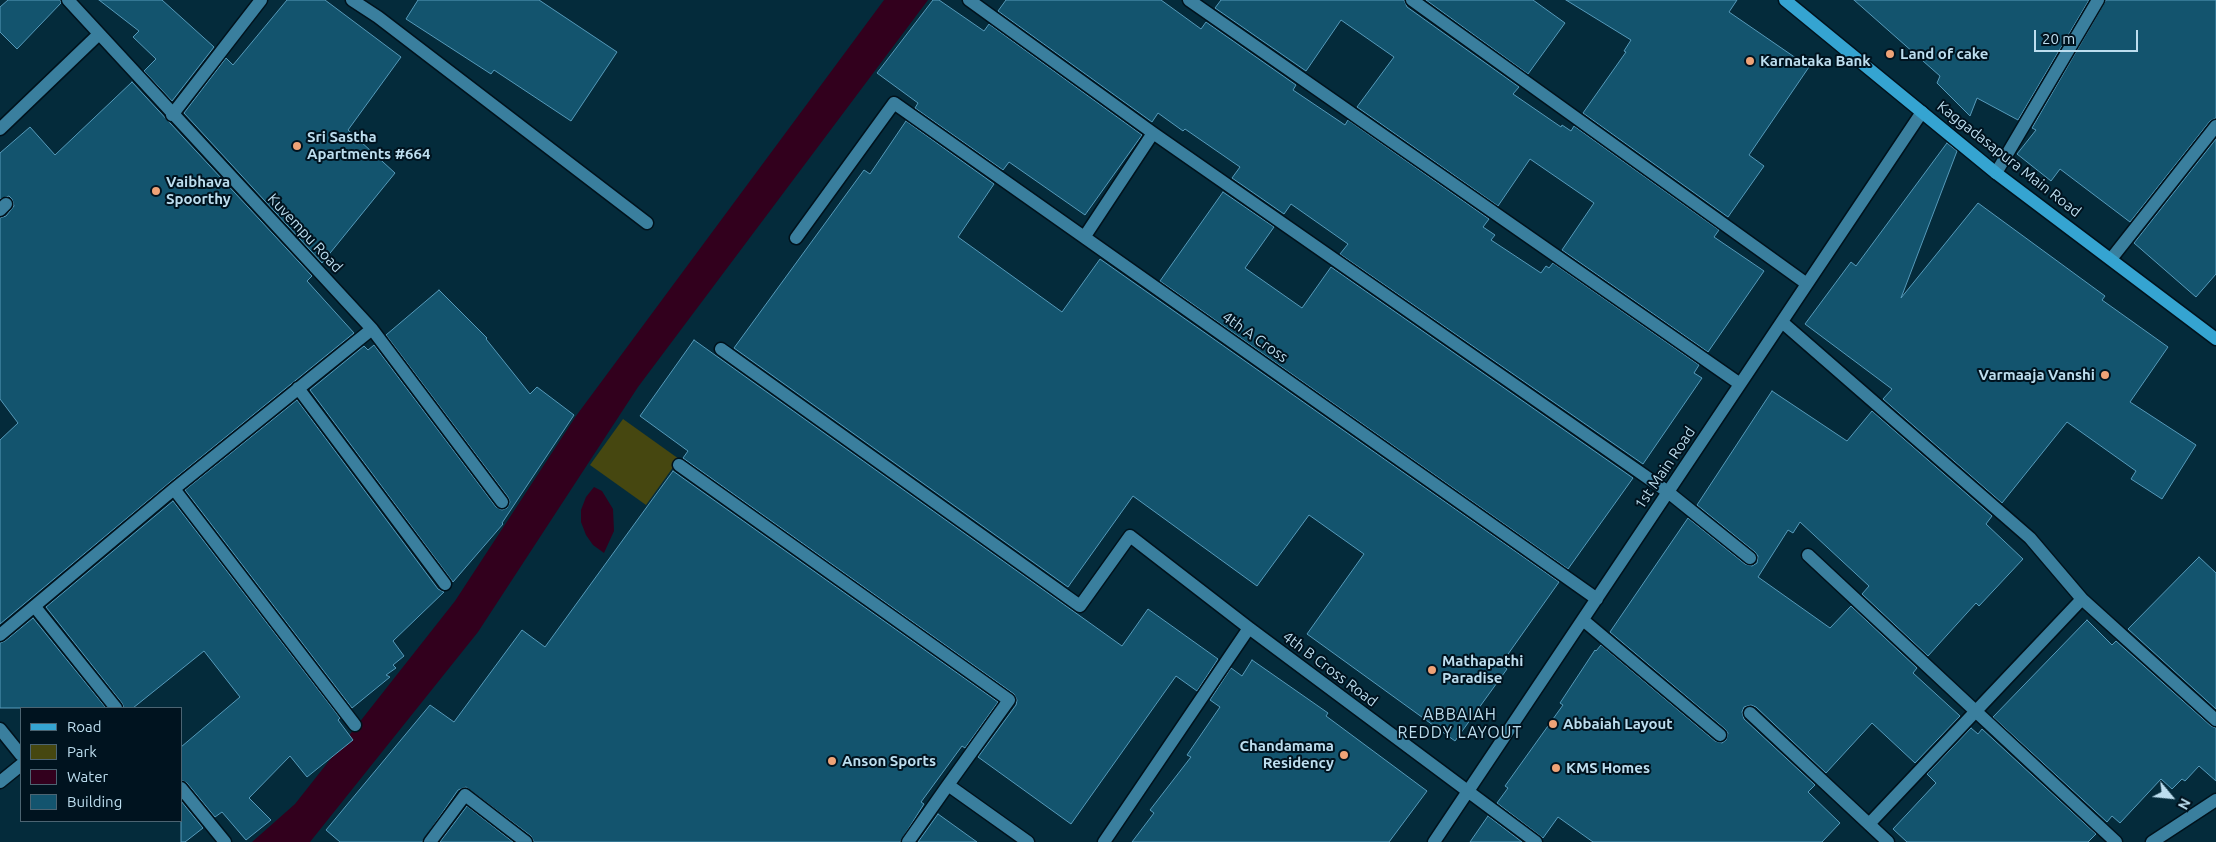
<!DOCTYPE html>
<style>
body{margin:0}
#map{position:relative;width:2216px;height:842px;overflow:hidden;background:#042b3b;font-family:Ubuntu,sans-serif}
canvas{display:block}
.legend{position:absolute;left:20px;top:707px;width:162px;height:115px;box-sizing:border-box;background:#00131f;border:1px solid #4c6472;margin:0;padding:6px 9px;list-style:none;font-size:15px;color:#bddeef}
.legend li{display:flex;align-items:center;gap:10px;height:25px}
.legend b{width:25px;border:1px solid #4c6472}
.north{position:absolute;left:2146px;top:772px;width:50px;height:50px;-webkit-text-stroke:4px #00131f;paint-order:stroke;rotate:118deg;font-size:14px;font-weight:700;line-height:20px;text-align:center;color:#bddeef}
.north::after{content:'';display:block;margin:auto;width:18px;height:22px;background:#bddeef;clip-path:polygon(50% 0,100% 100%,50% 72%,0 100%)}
.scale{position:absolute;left:2034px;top:30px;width:104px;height:22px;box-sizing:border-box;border:2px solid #bddeef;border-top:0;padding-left:6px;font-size:15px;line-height:18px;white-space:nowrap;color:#bddeef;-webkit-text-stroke:4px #00131f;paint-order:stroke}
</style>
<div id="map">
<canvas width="2216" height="842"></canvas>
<ul class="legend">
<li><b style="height:6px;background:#35a4d1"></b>Road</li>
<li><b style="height:14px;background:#464710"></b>Park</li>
<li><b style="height:14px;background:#32001d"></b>Water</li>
<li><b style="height:14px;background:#13546e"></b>Building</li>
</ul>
<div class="north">N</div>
<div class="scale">20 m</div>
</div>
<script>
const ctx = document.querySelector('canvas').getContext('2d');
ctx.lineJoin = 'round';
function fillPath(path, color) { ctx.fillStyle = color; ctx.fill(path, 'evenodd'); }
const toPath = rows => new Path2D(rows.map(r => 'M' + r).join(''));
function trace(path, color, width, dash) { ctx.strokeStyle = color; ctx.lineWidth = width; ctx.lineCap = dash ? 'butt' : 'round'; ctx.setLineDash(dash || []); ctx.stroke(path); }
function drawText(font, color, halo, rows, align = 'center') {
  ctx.font = font + ' Ubuntu,sans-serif'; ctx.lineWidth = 4; ctx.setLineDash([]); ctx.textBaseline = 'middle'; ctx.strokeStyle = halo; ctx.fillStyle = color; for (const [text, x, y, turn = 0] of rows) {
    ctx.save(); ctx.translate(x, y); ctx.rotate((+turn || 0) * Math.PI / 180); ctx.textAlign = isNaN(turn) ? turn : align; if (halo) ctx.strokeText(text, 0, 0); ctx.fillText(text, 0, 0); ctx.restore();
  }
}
fillPath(toPath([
 [623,419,679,459,646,505,590,465]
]), '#464710');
fillPath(toPath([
 [884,0,928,0,638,387,478,632,310,842,252,842,295,804,455,601,576,416],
 [594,487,602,491,613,509,614,531,604,553,593,545,586,535,581,522,581,510,586,497]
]), '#32001d');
const building = toPath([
 [8,0,60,0,61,3,17,49,0,32,0,7,8,0],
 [99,0,162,0,214,47,172,101,144,71,156,59,133,37,139,31,99,0],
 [287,0,325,0,401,57,348,130,395,173,322,263,184,113,226,58,233,65,287,0],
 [418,0,539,0,617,52,571,121,494,70,491,74,406,19,418,0],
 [933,0,939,0,984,31,989,24,1142,135,1085,215,1009,162,1003,170,915,108,918,103,877,73,933,0],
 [1006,0,1161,0,1201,29,1206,22,1296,85,1293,90,1345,125,1348,120,1489,219,1483,227,1495,235,1491,240,1541,273,1546,266,1549,268,1553,263,1699,365,1694,373,1702,378,1643,464,1340,254,1348,244,1291,204,1284,214,1232,178,1240,167,1185,129,1183,131,1158,113,1152,122,998,11,1006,0],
 [1221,0,1404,0,1407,7,1519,87,1513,94,1561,127,1562,125,1571,131,1574,126,1719,230,1714,237,1764,271,1708,352,1562,250,1594,203,1530,159,1498,206,1357,107,1394,57,1341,20,1306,71,1215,8,1221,0],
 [1426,0,1533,0,1565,23,1528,74,1426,0],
 [1566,0,1737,0,1729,12,1809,67,1749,155,1764,166,1728,217,1583,113,1626,52,1624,51,1631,40,1566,0],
 [1854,0,2089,0,2018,120,1977,98,1970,116,1937,83,1940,76,1854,0],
 [2106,0,2216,0,2216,118,2210,121,2130,222,2060,169,2051,181,2017,154,2036,130,2032,128,2106,0],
 [132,82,312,276,307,281,354,333,169,483,0,624,0,440,18,423,0,399,0,218,6,216,14,206,12,199,9,196,0,199,0,153,30,127,55,155,132,82],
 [906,121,994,184,958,237,1062,312,1100,259,1559,582,1501,664,1507,669,1455,741,1307,634,1364,554,1309,515,1257,586,1133,496,1068,587,734,348,864,170,870,174,906,121],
 [2216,139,2216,274,2196,297,2134,243,2216,139],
 [1947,143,1957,151,1901,298,1978,203,2105,296,2102,300,2168,347,2130,402,2196,445,2162,499,2131,479,2136,471,2067,422,2002,503,1883,399,1892,389,1805,324,1851,262,1856,266,1947,143],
 [1223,192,1274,227,1245,268,1302,308,1331,267,1633,478,1568,569,1160,281,1223,192],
 [439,290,487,338,486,339,530,394,537,387,574,415,502,523,503,524,453,582,310,390,364,346,368,350,374,345,496,507,502,510,507,508,510,502,508,497,386,335,439,290],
 [694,340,1122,646,1148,609,1218,659,1197,691,1176,676,1071,824,978,757,1016,705,1017,700,1014,694,683,458,688,451,640,416,694,340],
 [1772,391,1847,441,1872,411,1992,516,1986,524,2023,559,1979,606,1976,603,1928,656,1862,594,1869,586,1800,522,1793,533,1788,530,1758,577,1830,628,1851,606,1917,668,1913,673,1960,716,1915,763,1872,723,1826,773,1756,707,1751,705,1744,707,1742,712,1744,719,1815,785,1808,792,1840,823,1822,842,1593,842,1558,817,1543,838,1497,803,1508,788,1505,786,1563,705,1560,703,1595,650,1596,651,1601,645,1715,741,1722,743,1726,740,1728,733,1725,729,1610,632,1688,518,1745,564,1752,566,1757,563,1758,556,1755,552,1697,505,1772,391],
 [297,400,438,589,444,592,393,641,404,656,393,665,396,668,386,675,390,677,352,708,185,490,297,400],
 [673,471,998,702,965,748,962,746,921,802,924,804,900,842,534,842,531,836,466,787,458,790,422,842,340,842,326,830,430,705,454,722,522,630,545,647,673,471],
 [173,501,340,718,338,720,353,740,307,777,290,756,249,798,271,820,246,840,222,812,215,817,187,783,181,780,181,747,240,697,204,651,133,708,124,708,122,703,46,607,173,501],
 [2199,557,2216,573,2216,709,2128,629,2199,557],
 [33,618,106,708,0,708,0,643,5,641,33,618],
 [2087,620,2112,645,2116,641,2211,726,2216,728,2216,781,2199,766,2185,781,2182,779,2172,789,2161,779,2120,823,2112,816,2107,822,1993,717,2087,620],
 [1252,660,1328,713,1326,716,1427,791,1389,842,1132,842,1154,813,1150,810,1191,757,1187,755,1220,707,1210,700,1231,668,1242,676,1252,660],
 [1971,728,1978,734,1982,729,2096,834,2088,842,1907,842,1893,829,1936,783,1927,774,1971,728],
 [181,801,203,828,185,842,181,842,181,801],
 [467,806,513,842,440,842,467,806],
 [938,814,977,842,918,842,938,814],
 [1488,816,1522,842,1470,842,1488,816]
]);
fillPath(building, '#13546e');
trace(building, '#569aba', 1);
const minor = toPath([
 [68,0,372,329,502,502],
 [352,0,378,17,647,223],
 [969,0,1153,133,1668,492,1750,558],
 [1189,0,1740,384],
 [1412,0,1807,284],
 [172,115,261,0],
 [0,129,99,34],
 [1996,173,2098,0],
 [0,210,6,204],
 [1085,236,1153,133],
 [796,238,894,103,1597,599],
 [2111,259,2216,126],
 [1782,322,2030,538,2082,599,2216,720],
 [721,349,1080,606,1130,536,1249,628,1536,842],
 [298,388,445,584],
 [679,465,1009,700,948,785,1028,842],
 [174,489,355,725],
 [1808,555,2116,842],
 [35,607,116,708],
 [1583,620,1720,735],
 [0,635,174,489,372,329],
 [1750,713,1888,842],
 [0,729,21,755],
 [0,782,21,765],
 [181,788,225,842],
 [1869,824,2082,599],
 [430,842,465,795,526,842],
 [908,842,948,785],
 [1104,842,1249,628],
 [1434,842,1922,112],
 [2152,842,2216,800]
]);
const major = toPath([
 [1785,0,1996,173,2216,339]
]);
trace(minor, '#00121c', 15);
trace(major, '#00121c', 15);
trace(minor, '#3a7f9e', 12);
trace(major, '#35a4d1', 12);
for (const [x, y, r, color] of [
 [1890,54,5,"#efa377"],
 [1750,61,5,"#efa377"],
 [297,146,5,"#efa377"],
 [156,191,5,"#efa377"],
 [2105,375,5,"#efa377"],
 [1432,670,5,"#efa377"],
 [1553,724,5,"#efa377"],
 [1344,755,5,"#efa377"],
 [832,761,5,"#efa377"],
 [1556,768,5,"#efa377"]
]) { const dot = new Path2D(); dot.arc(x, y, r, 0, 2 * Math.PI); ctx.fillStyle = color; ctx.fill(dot); trace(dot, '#00131f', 2); }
drawText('bold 15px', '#bddeef', '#00131f', [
 ["Land of cake",1900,54],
 ["Karnataka Bank",1760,61],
 ["Sri Sastha",307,137],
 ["Apartments #664",307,154],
 ["Vaibhava",166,182],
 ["Spoorthy",166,199],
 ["Varmaaja Vanshi",2095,375,"right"],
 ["Mathapathi",1442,661],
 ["Paradise",1442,678],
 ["Abbaiah Layout",1563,724],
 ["Chandamama",1334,746,"right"],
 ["Residency",1334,763,"right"],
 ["Anson Sports",842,761],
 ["KMS Homes",1566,768]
], 'left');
drawText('15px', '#bddeef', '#00131f', [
 ["Kaggadasapura Main Road",2009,159,38],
 ["Kuvempu Road",305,233,47],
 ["4th A Cross",1255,337,35],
 ["1st Main Road",1665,468,-56],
 ["4th B Cross Road",1330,669,37]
]);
ctx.letterSpacing = '1px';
drawText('16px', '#bddeef', '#00131f', [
 ["ABBAIAH",1460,715],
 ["REDDY LAYOUT",1460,733]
]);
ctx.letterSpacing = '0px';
</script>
